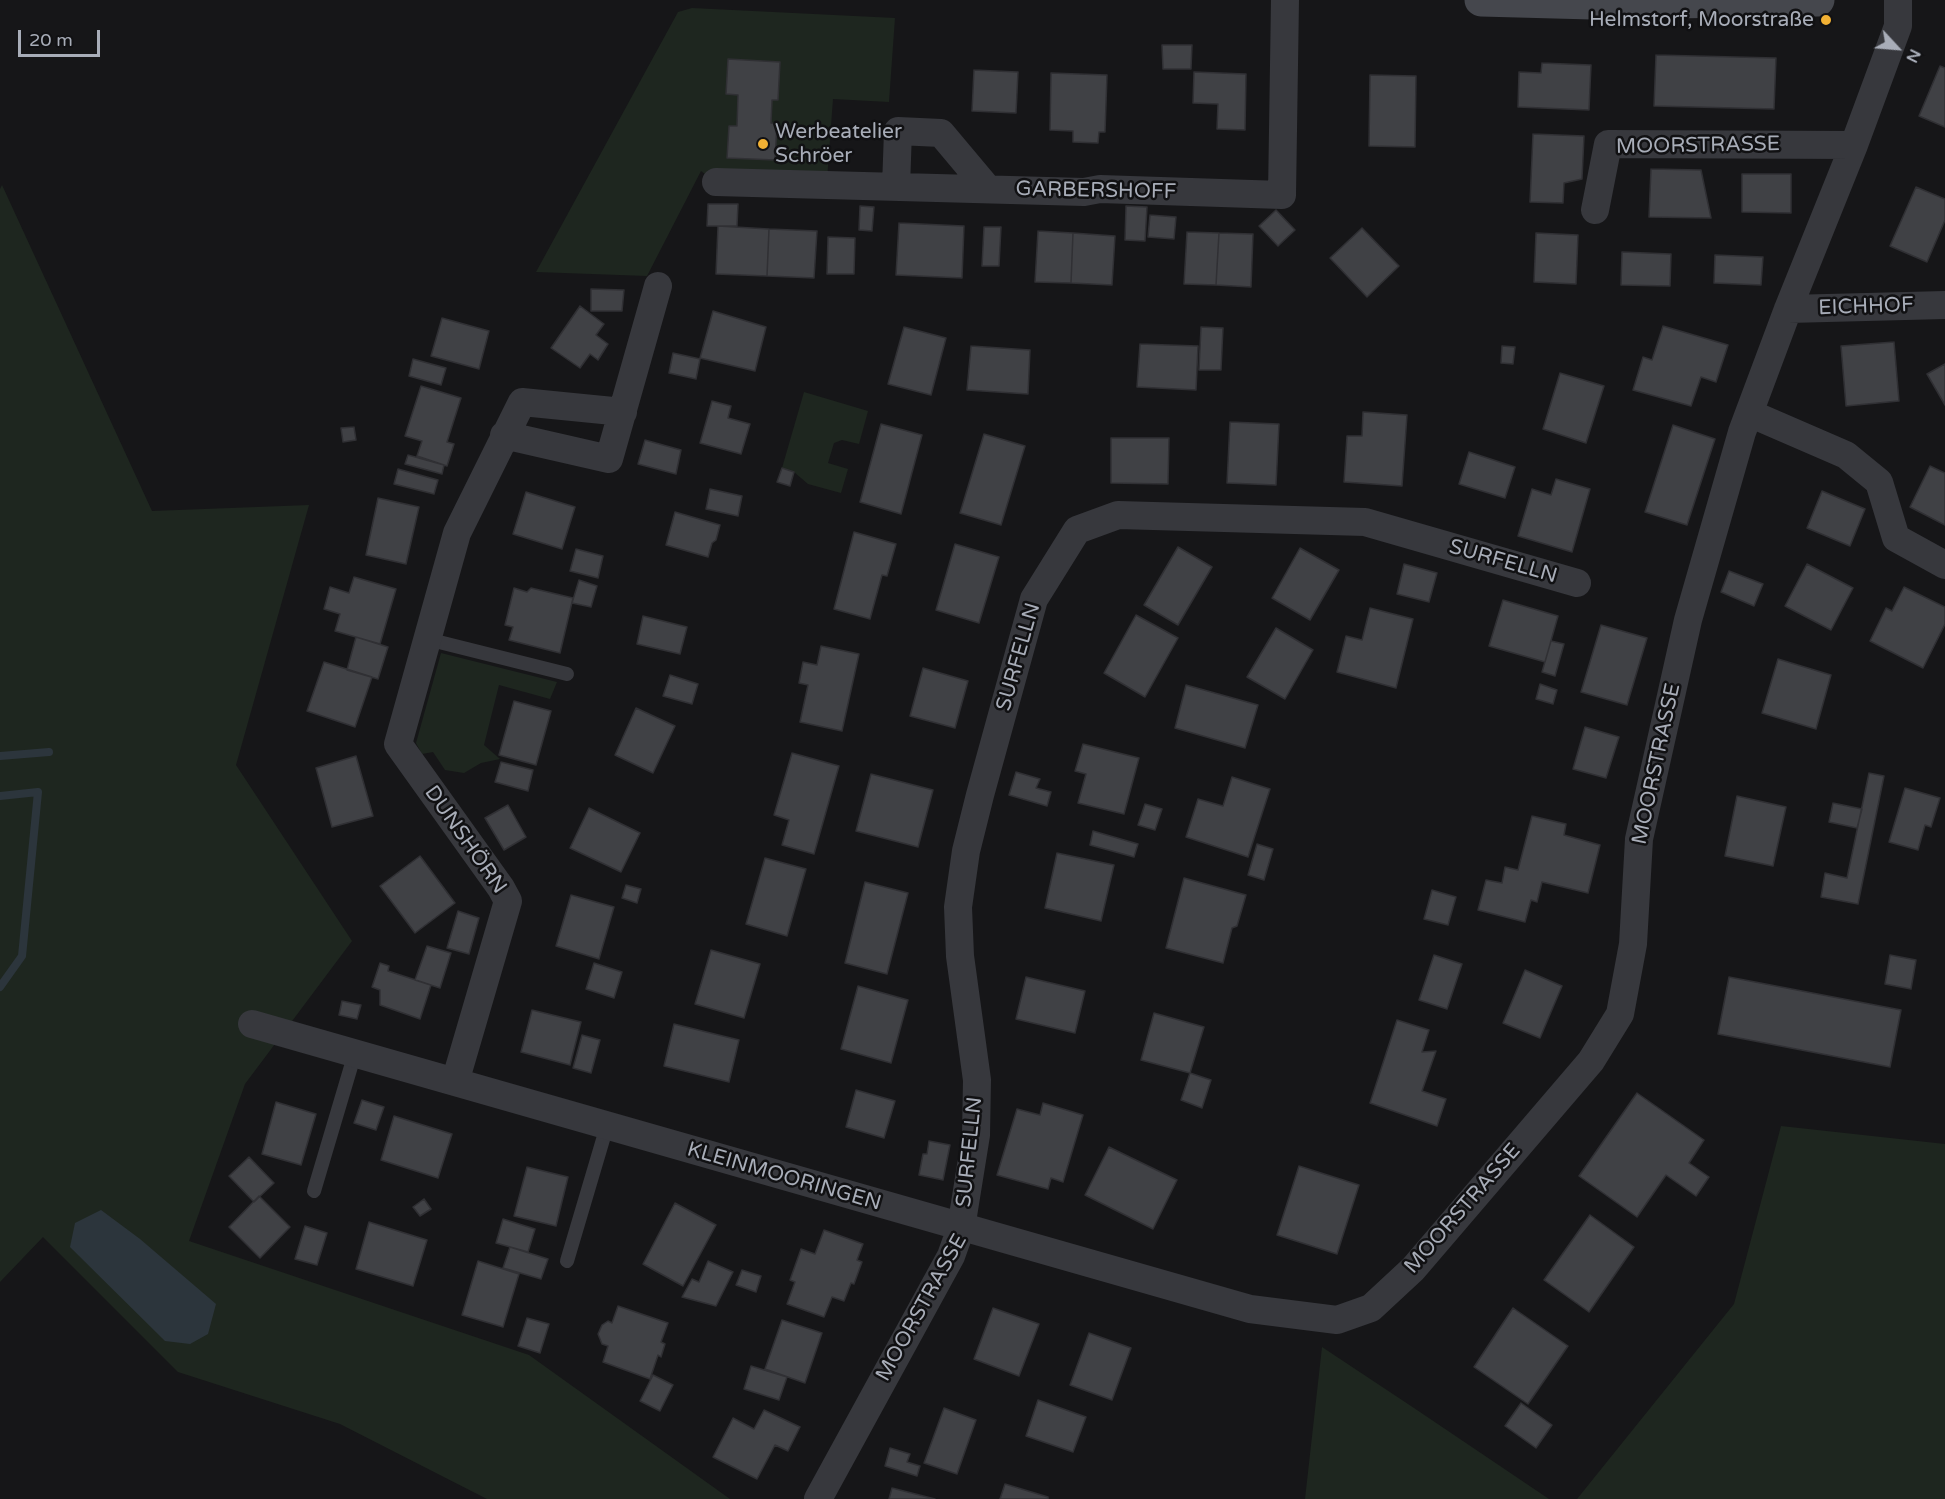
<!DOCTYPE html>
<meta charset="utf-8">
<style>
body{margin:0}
#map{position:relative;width:1945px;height:1499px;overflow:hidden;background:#161618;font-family:"Varela Round",sans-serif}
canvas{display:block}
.north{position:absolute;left:1867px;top:18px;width:60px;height:60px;-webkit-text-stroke:4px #111113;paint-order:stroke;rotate:116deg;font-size:16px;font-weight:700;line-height:24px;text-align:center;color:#a8adb8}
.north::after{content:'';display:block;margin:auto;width:21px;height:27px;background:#a8adb8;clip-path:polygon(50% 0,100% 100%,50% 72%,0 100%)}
.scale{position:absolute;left:18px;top:30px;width:82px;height:27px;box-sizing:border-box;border:3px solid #a8adb8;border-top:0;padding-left:8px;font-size:18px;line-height:21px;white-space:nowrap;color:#a8adb8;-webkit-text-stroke:4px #111113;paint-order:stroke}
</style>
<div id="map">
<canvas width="1945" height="1499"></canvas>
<div class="north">N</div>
<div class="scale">20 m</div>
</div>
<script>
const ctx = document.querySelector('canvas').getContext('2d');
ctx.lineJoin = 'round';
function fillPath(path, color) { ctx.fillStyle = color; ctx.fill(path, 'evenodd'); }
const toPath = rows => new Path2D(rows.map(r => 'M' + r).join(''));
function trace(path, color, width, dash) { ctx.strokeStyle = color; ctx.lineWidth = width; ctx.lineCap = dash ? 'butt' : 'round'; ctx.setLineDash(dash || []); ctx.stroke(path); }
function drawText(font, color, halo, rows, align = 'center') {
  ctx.font = font + ' "Varela Round",sans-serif'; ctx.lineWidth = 5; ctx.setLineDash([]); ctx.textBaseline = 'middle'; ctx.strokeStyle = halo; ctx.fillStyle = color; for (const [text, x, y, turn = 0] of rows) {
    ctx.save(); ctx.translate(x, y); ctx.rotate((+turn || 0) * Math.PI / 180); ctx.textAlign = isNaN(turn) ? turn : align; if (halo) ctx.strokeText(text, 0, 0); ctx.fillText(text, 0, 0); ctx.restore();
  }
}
fillPath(toPath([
 [692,8,895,18,889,102,833,99,827,180,716,182,701,171,647,276,536,272,678,12],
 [2,185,152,511,309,505,236,765,352,941,245,1084,189,1241,529,1355,730,1499,487,1499,340,1424,178,1372,43,1237,0,1282,0,189],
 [804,392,868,411,859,444,842,440,834,443,828,463,848,469,841,493,808,484,794,472,782,468],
 [441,653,557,682,550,699,499,685,484,745,500,759,481,763,464,773,445,770,433,752,422,754,416,743],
 [1781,1126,1945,1144,1945,1499,1577,1499,1734,1304],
 [1322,1347,1414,1408,1549,1499,1305,1499]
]), '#1e261f');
fillPath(toPath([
 [101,1210,140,1239,216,1304,208,1334,190,1344,165,1341,70,1247,75,1223]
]), '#2c353c');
trace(toPath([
 [0,756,49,752],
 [0,796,38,792,22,956,0,987]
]), '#2c353c', 8);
const building = toPath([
 [1162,45,1192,45,1191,69,1163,69,1162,45],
 [1656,55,1776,58,1774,109,1654,106,1656,55],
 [728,59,780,62,778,100,772,100,771,123,777,124,775,160,727,158,729,126,737,126,738,95,726,94,728,59],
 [1542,63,1591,65,1589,110,1518,107,1519,72,1541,73,1542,63],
 [1940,66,1945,68,1945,127,1919,116,1940,66],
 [974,70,1018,72,1016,113,972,111,974,70],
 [1194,72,1246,74,1245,130,1217,129,1218,104,1193,103,1194,72],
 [1051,73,1107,75,1105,132,1099,132,1098,143,1073,142,1073,131,1050,130,1051,73],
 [1370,75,1416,76,1415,147,1369,146,1370,75],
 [1533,134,1584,136,1582,179,1564,183,1563,203,1530,202,1533,134],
 [1651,169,1701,170,1711,218,1649,217,1651,169],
 [1742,174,1791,174,1791,213,1742,212,1742,174],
 [1916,187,1945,199,1945,220,1927,262,1890,246,1916,187],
 [708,204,738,204,737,226,707,226,708,204],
 [860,206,874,207,872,231,859,230,860,206],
 [1126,206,1147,207,1145,241,1125,240,1126,206],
 [1276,210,1295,230,1278,246,1259,226,1276,210],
 [1150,215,1176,217,1174,239,1148,237,1150,215],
 [899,223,964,226,962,278,896,275,899,223],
 [718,226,769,229,767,276,716,274,718,226],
 [984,227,1001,227,999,266,982,266,984,227],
 [1362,228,1399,266,1367,297,1330,258,1362,228],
 [769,229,817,231,814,278,767,276,769,229],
 [1038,231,1073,233,1071,283,1035,282,1038,231],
 [1187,232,1219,233,1216,285,1184,284,1187,232],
 [1073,233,1115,236,1112,285,1071,283,1073,233],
 [1219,233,1253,234,1251,287,1216,285,1219,233],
 [1536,233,1578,235,1576,284,1534,282,1536,233],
 [828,237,855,238,854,274,827,274,828,237],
 [1622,252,1671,254,1670,286,1621,285,1622,252],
 [1715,255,1763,257,1761,285,1714,283,1715,255],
 [591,289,624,290,622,311,591,311,591,289],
 [580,306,604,324,596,335,608,344,598,360,590,354,580,368,551,348,580,306],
 [713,311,766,327,755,371,700,358,713,311],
 [442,318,489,331,479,369,431,356,442,318],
 [1663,326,1728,345,1716,382,1701,377,1691,406,1633,390,1643,357,1652,360,1663,326],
 [904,327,946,338,931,395,888,384,904,327],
 [1201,327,1223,328,1221,370,1199,370,1201,327],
 [1894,342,1899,401,1846,406,1841,346,1894,342],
 [1140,344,1198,346,1196,390,1137,387,1140,344],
 [971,346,1030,350,1028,394,967,390,971,346],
 [1502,346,1515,347,1513,364,1501,363,1502,346],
 [673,353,700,359,696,379,669,373,673,353],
 [413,359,446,368,441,385,409,376,413,359],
 [1945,364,1945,405,1927,374,1945,364],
 [1560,373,1604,386,1586,443,1543,429,1560,373],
 [421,386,461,398,447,442,454,444,447,466,417,456,422,441,405,436,421,386],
 [712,401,731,406,728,418,750,424,741,454,700,443,712,401],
 [1363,412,1407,415,1402,486,1344,482,1347,436,1362,436,1363,412],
 [1230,422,1279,424,1276,485,1227,483,1230,422],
 [881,424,922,435,901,514,860,502,881,424],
 [1673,425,1715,439,1687,525,1645,512,1673,425],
 [354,427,356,440,343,442,341,428,354,427],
 [984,434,1025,446,1001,525,960,513,984,434],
 [1111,438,1169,438,1168,484,1111,483,1111,438],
 [645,440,681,450,676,474,638,464,645,440],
 [1469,452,1515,467,1505,498,1459,484,1469,452],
 [408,455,444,465,442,474,405,464,408,455],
 [1930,466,1945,473,1945,525,1910,507,1930,466],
 [782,468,794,472,790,486,777,482,782,468],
 [398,469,438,480,434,494,394,484,398,469],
 [1556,479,1590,489,1572,552,1518,536,1532,489,1551,495,1556,479],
 [710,489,742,496,738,516,706,509,710,489],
 [1822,491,1865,509,1850,546,1807,528,1822,491],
 [526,492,575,507,562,549,513,534,526,492],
 [378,498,419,507,406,564,366,555,378,498],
 [675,512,720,525,716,540,712,543,708,557,666,545,675,512],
 [854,532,896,544,887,576,882,575,870,619,834,609,854,532],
 [955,544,999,557,979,623,936,610,955,544],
 [1178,547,1212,567,1178,625,1144,605,1178,547],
 [1300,548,1339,570,1310,620,1272,598,1300,548],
 [576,549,603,556,598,578,570,571,576,549],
 [1404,564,1437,573,1429,602,1397,594,1404,564],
 [1807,564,1853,588,1831,630,1785,606,1807,564],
 [1729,571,1763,584,1754,606,1721,592,1729,571],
 [354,577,396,589,380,644,335,631,340,614,324,609,330,587,349,593,354,577],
 [579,580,597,586,591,607,572,603,579,580],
 [1904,587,1945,607,1945,624,1923,668,1870,641,1886,608,1892,611,1904,587],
 [514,588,527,592,531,588,573,598,560,653,509,640,513,627,505,625,514,588],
 [1503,600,1558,616,1545,662,1489,646,1503,600],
 [1370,608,1413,619,1396,688,1337,672,1346,636,1362,640,1370,608],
 [1136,615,1178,638,1145,697,1104,673,1136,615],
 [643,616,687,627,680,654,637,644,643,616],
 [1601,625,1647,638,1627,705,1581,692,1601,625],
 [1276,628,1313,650,1285,699,1247,677,1276,628],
 [356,637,388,647,378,679,347,670,356,637],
 [1551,641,1564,644,1555,676,1542,672,1551,641],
 [821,646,859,654,842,731,800,722,808,685,799,683,803,662,817,665,821,646],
 [1778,659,1831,675,1816,729,1762,713,1778,659],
 [324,662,372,677,355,727,307,711,324,662],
 [923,668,968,681,955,728,910,716,923,668],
 [670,675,698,684,692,704,663,696,670,675],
 [1540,684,1557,690,1553,704,1536,699,1540,684],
 [1186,685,1258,705,1245,748,1175,728,1186,685],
 [514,701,551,711,536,765,499,755,514,701],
 [636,708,675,726,653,773,615,755,636,708],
 [1585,727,1619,737,1606,778,1573,769,1585,727],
 [1083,744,1139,758,1124,814,1078,803,1086,774,1075,771,1083,744],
 [792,753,839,766,814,854,782,845,789,820,774,815,792,753],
 [356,756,373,816,332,827,316,768,356,756],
 [501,762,533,770,528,791,495,782,501,762],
 [1016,772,1040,779,1036,788,1051,792,1047,806,1009,795,1016,772],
 [1869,773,1884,776,1858,904,1821,897,1825,873,1847,878,1869,773],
 [871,774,933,790,918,847,856,831,871,774],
 [1232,777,1270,789,1248,857,1186,837,1198,799,1223,806,1232,777],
 [1905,788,1940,798,1931,827,1925,825,1918,850,1889,842,1905,788],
 [1737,796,1786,807,1773,866,1725,856,1737,796],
 [1833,803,1862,809,1857,828,1829,822,1833,803],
 [1145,804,1162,809,1155,830,1138,825,1145,804],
 [508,805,526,837,504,850,485,818,508,805],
 [589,808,640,833,621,872,570,848,589,808],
 [1532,816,1566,824,1564,835,1600,845,1588,893,1542,882,1537,902,1531,900,1525,922,1478,910,1486,880,1502,883,1505,867,1518,870,1532,816],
 [1093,831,1138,844,1134,857,1090,845,1093,831],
 [1257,844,1273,849,1264,880,1248,875,1257,844],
 [1057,853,1114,865,1101,921,1045,908,1057,853],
 [420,856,455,903,415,933,380,886,420,856],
 [765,858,806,869,787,936,746,924,765,858],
 [1184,878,1246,895,1237,926,1232,928,1223,963,1166,948,1184,878],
 [865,882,908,893,887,974,845,963,865,882],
 [626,885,641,889,637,903,622,898,626,885],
 [1432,890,1456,897,1448,925,1424,919,1432,890],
 [571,895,614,907,599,959,556,946,571,895],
 [458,911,479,918,469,954,447,948,458,911],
 [427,946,451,953,440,988,415,980,427,946],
 [711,950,760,964,744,1018,695,1004,711,950],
 [1434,955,1462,964,1447,1009,1419,1000,1434,955],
 [1890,955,1916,960,1911,989,1885,984,1890,955],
 [380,963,389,966,388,971,431,985,420,1019,380,1005,380,990,372,987,380,963],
 [594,963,622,972,614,998,586,989,594,963],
 [1525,970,1562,986,1540,1038,1503,1023,1525,970],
 [1026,977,1085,991,1075,1033,1016,1019,1026,977],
 [1729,977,1901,1010,1890,1067,1718,1034,1729,977],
 [858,986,908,1000,891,1063,841,1049,858,986],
 [342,1001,361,1005,357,1019,339,1015,342,1001],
 [532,1010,581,1022,570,1065,521,1052,532,1010],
 [1154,1013,1204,1027,1190,1073,1141,1060,1154,1013],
 [1397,1020,1429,1030,1422,1052,1436,1051,1422,1091,1446,1099,1437,1126,1370,1103,1397,1020],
 [674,1024,739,1040,729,1082,664,1066,674,1024],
 [582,1035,600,1040,591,1073,573,1068,582,1035],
 [1190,1073,1211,1080,1202,1108,1181,1100,1190,1073],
 [856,1090,895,1101,884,1138,846,1127,856,1090],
 [1637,1093,1704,1140,1689,1163,1709,1177,1696,1196,1666,1175,1637,1217,1579,1176,1637,1093],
 [362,1100,384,1107,376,1130,354,1123,362,1100],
 [276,1102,316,1114,301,1165,262,1154,276,1102],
 [1043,1103,1083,1115,1063,1182,1051,1178,1048,1189,997,1175,1017,1109,1040,1115,1043,1103],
 [394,1116,452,1134,438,1178,381,1160,394,1116],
 [929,1141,950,1145,943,1180,919,1175,923,1154,927,1154,929,1141],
 [1109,1147,1177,1180,1153,1229,1085,1195,1109,1147],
 [249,1157,274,1183,254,1202,229,1176,249,1157],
 [1299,1166,1359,1185,1337,1254,1277,1235,1299,1166],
 [527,1167,568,1177,556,1226,514,1216,527,1167],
 [259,1196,290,1227,260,1258,229,1227,259,1196],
 [424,1199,431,1209,420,1216,413,1207,424,1199],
 [675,1203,716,1225,683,1286,643,1264,675,1203],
 [1590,1215,1634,1247,1589,1312,1544,1280,1590,1215],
 [503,1219,535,1229,528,1252,496,1243,503,1219],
 [369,1222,427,1240,413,1286,356,1269,369,1222],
 [305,1226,327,1233,317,1265,295,1259,305,1226],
 [824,1230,863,1244,857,1260,862,1262,854,1284,851,1283,844,1301,832,1297,824,1317,787,1304,795,1282,790,1280,801,1249,815,1254,824,1230],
 [510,1247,548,1259,541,1279,503,1268,510,1247],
 [478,1261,519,1274,503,1327,462,1315,478,1261],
 [708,1261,733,1272,716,1306,682,1297,692,1279,699,1282,708,1261],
 [742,1270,761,1276,756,1292,736,1285,742,1270],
 [618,1306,668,1323,661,1342,665,1344,661,1357,658,1355,650,1379,603,1362,608,1346,602,1344,598,1334,602,1325,608,1321,612,1323,618,1306],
 [993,1308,1039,1324,1019,1376,974,1359,993,1308],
 [1513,1308,1568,1346,1528,1404,1474,1367,1513,1308],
 [527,1318,549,1324,540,1353,518,1346,527,1318],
 [782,1320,822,1333,805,1383,765,1369,782,1320],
 [1089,1333,1131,1348,1112,1400,1070,1385,1089,1333],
 [751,1366,787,1377,779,1400,744,1389,751,1366],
 [653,1375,673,1385,660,1411,640,1401,653,1375],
 [1038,1400,1086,1417,1073,1452,1026,1436,1038,1400],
 [1521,1403,1552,1425,1536,1448,1505,1426,1521,1403],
 [944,1408,976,1420,957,1474,924,1463,944,1408],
 [764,1410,800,1427,788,1451,775,1445,757,1479,713,1457,733,1418,754,1429,764,1410],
 [890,1448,910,1454,907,1462,920,1466,917,1476,885,1466,890,1448],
 [1005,1484,1048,1497,1048,1499,1000,1499,1005,1484],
 [892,1488,935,1499,889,1499,892,1488]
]);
fillPath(building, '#404145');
trace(building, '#303034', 1.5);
trace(toPath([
 [427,639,567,674],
 [314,1191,355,1053],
 [567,1261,607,1126]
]), '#37383d', 14);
trace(toPath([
 [716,182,1084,192,1100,189,1282,195,1285,0],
 [896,187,898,131,941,133,988,189],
 [1595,210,1608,144,1854,145],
 [1788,309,1945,305],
 [1749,413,1846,455,1879,482,1896,538,1945,565],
 [504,435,609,459,658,286],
 [252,1024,1250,1309,1337,1320,1371,1308,1413,1269,1591,1061,1620,1014,1633,944,1639,839,1688,620,1742,432,1788,309,1854,145,1898,26,1898,0],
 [455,1082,508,901,501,888,398,744,457,533,522,402,623,412],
 [818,1499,951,1256,961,1228,976,1135,977,1080,960,956,958,907,966,851,980,795,1034,599,1077,530,1118,515,1365,522,1577,583]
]), '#37383d', 28);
trace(toPath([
 [1481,0,1592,3,1818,0]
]), '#45474d', 33);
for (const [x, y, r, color] of [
 [1826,20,6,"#f2b134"],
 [763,144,6,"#f2b134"]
]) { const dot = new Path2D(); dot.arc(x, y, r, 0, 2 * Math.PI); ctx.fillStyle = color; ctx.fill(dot); trace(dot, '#111113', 2); }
drawText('21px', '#a8adb8', '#111113', [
 ["Helmstorf, Moorstraße",1814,20],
 ["Werbeatelier",775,132,"left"],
 ["Schröer",775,156,"left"]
], 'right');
drawText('21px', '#a8adb8', '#111113', [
 ["MOORSTRASSE",1698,146,-1],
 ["GARBERSHOFF",1096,191,1],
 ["EICHHOF",1866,307,-2],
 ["SURFELLN",1503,562,16],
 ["SURFELLN",1019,657,-74],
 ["MOORSTRASSE",1657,764,-78],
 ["DUNSHÖRN",465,840,55],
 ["SURFELLN",970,1152,-84],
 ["KLEINMOORINGEN",784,1177,16],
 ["MOORSTRASSE",1463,1209,-49],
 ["MOORSTRASSE",922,1308,-61]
]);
</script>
